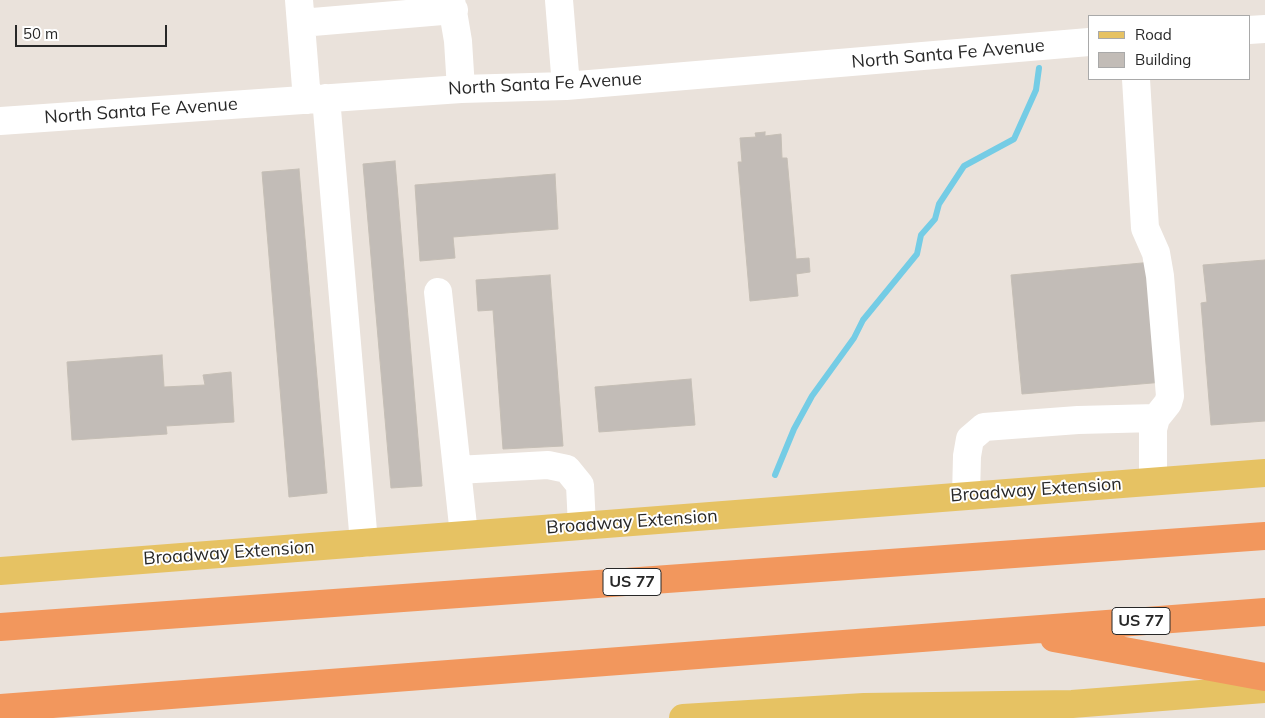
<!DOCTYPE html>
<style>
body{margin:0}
#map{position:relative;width:1265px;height:718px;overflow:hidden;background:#eae2db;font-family:Mulish,sans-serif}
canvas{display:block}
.legend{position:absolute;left:1088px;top:15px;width:162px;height:65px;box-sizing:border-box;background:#fff;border:1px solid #a9a9a9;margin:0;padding:6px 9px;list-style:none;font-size:15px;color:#282828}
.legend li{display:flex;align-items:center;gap:10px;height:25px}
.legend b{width:25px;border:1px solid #a9a9a9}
.scale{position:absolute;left:15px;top:25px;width:152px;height:22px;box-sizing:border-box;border:2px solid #282828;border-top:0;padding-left:6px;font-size:15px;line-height:18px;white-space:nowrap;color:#282828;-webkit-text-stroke:4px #fff;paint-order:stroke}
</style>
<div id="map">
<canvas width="1265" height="718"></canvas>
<ul class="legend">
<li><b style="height:6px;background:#e6c263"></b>Road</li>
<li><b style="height:14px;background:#c2bcb7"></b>Building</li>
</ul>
<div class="scale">50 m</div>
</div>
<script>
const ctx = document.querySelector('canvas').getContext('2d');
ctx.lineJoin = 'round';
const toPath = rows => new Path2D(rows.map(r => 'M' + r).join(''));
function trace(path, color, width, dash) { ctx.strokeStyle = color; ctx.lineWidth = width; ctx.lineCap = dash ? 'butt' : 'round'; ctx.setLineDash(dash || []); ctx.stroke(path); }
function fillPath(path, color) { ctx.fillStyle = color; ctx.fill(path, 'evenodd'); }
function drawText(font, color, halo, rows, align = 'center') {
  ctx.font = font + ' Mulish,sans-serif'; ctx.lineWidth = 4; ctx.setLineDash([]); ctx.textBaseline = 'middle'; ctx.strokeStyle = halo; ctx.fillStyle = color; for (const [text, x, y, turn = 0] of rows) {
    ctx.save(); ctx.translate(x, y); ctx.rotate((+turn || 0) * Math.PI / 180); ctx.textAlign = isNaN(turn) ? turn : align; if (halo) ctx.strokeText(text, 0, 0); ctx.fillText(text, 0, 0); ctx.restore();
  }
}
trace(toPath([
 [775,475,794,429,812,396,854,338,863,320,917,254,921,235,935,219,939,204,964,166,1014,139,1036,90,1039,68]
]), '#74cce5', 6);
const building = toPath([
 [765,132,765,136,781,134,782,158,787,158,796,259,809,258,810,272,796,274,798,296,750,301,738,162,742,162,740,138,756,137,755,133,765,132],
 [395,161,422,486,391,488,363,164,395,161],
 [299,169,327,493,289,497,262,172,299,169],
 [555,174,558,229,453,237,455,258,420,261,415,185,555,174],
 [1265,260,1265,421,1211,425,1201,303,1207,302,1203,265,1265,260],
 [1153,262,1164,382,1022,394,1011,275,1153,262],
 [550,275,563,446,503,449,493,310,478,311,476,280,550,275],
 [162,355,164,387,205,385,203,375,231,372,234,422,166,426,167,434,72,440,67,362,162,355],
 [691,379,695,425,599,432,595,387,691,379]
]);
fillPath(building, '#c2bcb7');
trace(building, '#c5beb5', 1);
trace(toPath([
 [299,0,307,100],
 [451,0,458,41,461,89],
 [559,0,566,86],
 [301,23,454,10],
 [1249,30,1265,29],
 [1136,79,1145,228,1156,253,1160,276,1170,396,1168,403,1156,418,1153,429,1153,481],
 [326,98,364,543],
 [0,121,461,89,566,86,1089,42],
 [438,292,464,535],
 [457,470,548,465,567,469,580,485,582,526],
 [966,496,967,456,970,439,984,427,1078,420,1156,418]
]), '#fff', 28);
trace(toPath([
 [0,571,1265,473],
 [683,718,864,707,1072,704,1265,689]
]), '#e6c263', 28);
trace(toPath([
 [0,627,1265,536],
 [1054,638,1265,677],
 [0,708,1265,612]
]), '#f2975d', 28);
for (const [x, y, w] of [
 [632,582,58],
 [1141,621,58]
]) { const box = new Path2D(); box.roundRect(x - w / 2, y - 13.5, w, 27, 4); ctx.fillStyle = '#fff'; ctx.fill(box); trace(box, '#282828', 1); }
drawText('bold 16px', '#282828', null, [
 ["US 77",632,582],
 ["US 77",1141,621]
]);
drawText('18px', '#282828', '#fff', [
 ["North Santa Fe Avenue",948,54,-5],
 ["North Santa Fe Avenue",545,84,-3],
 ["North Santa Fe Avenue",141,111,-4],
 ["Broadway Extension",1036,490,-4],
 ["Broadway Extension",632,522,-4],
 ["Broadway Extension",229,553,-4]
]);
</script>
